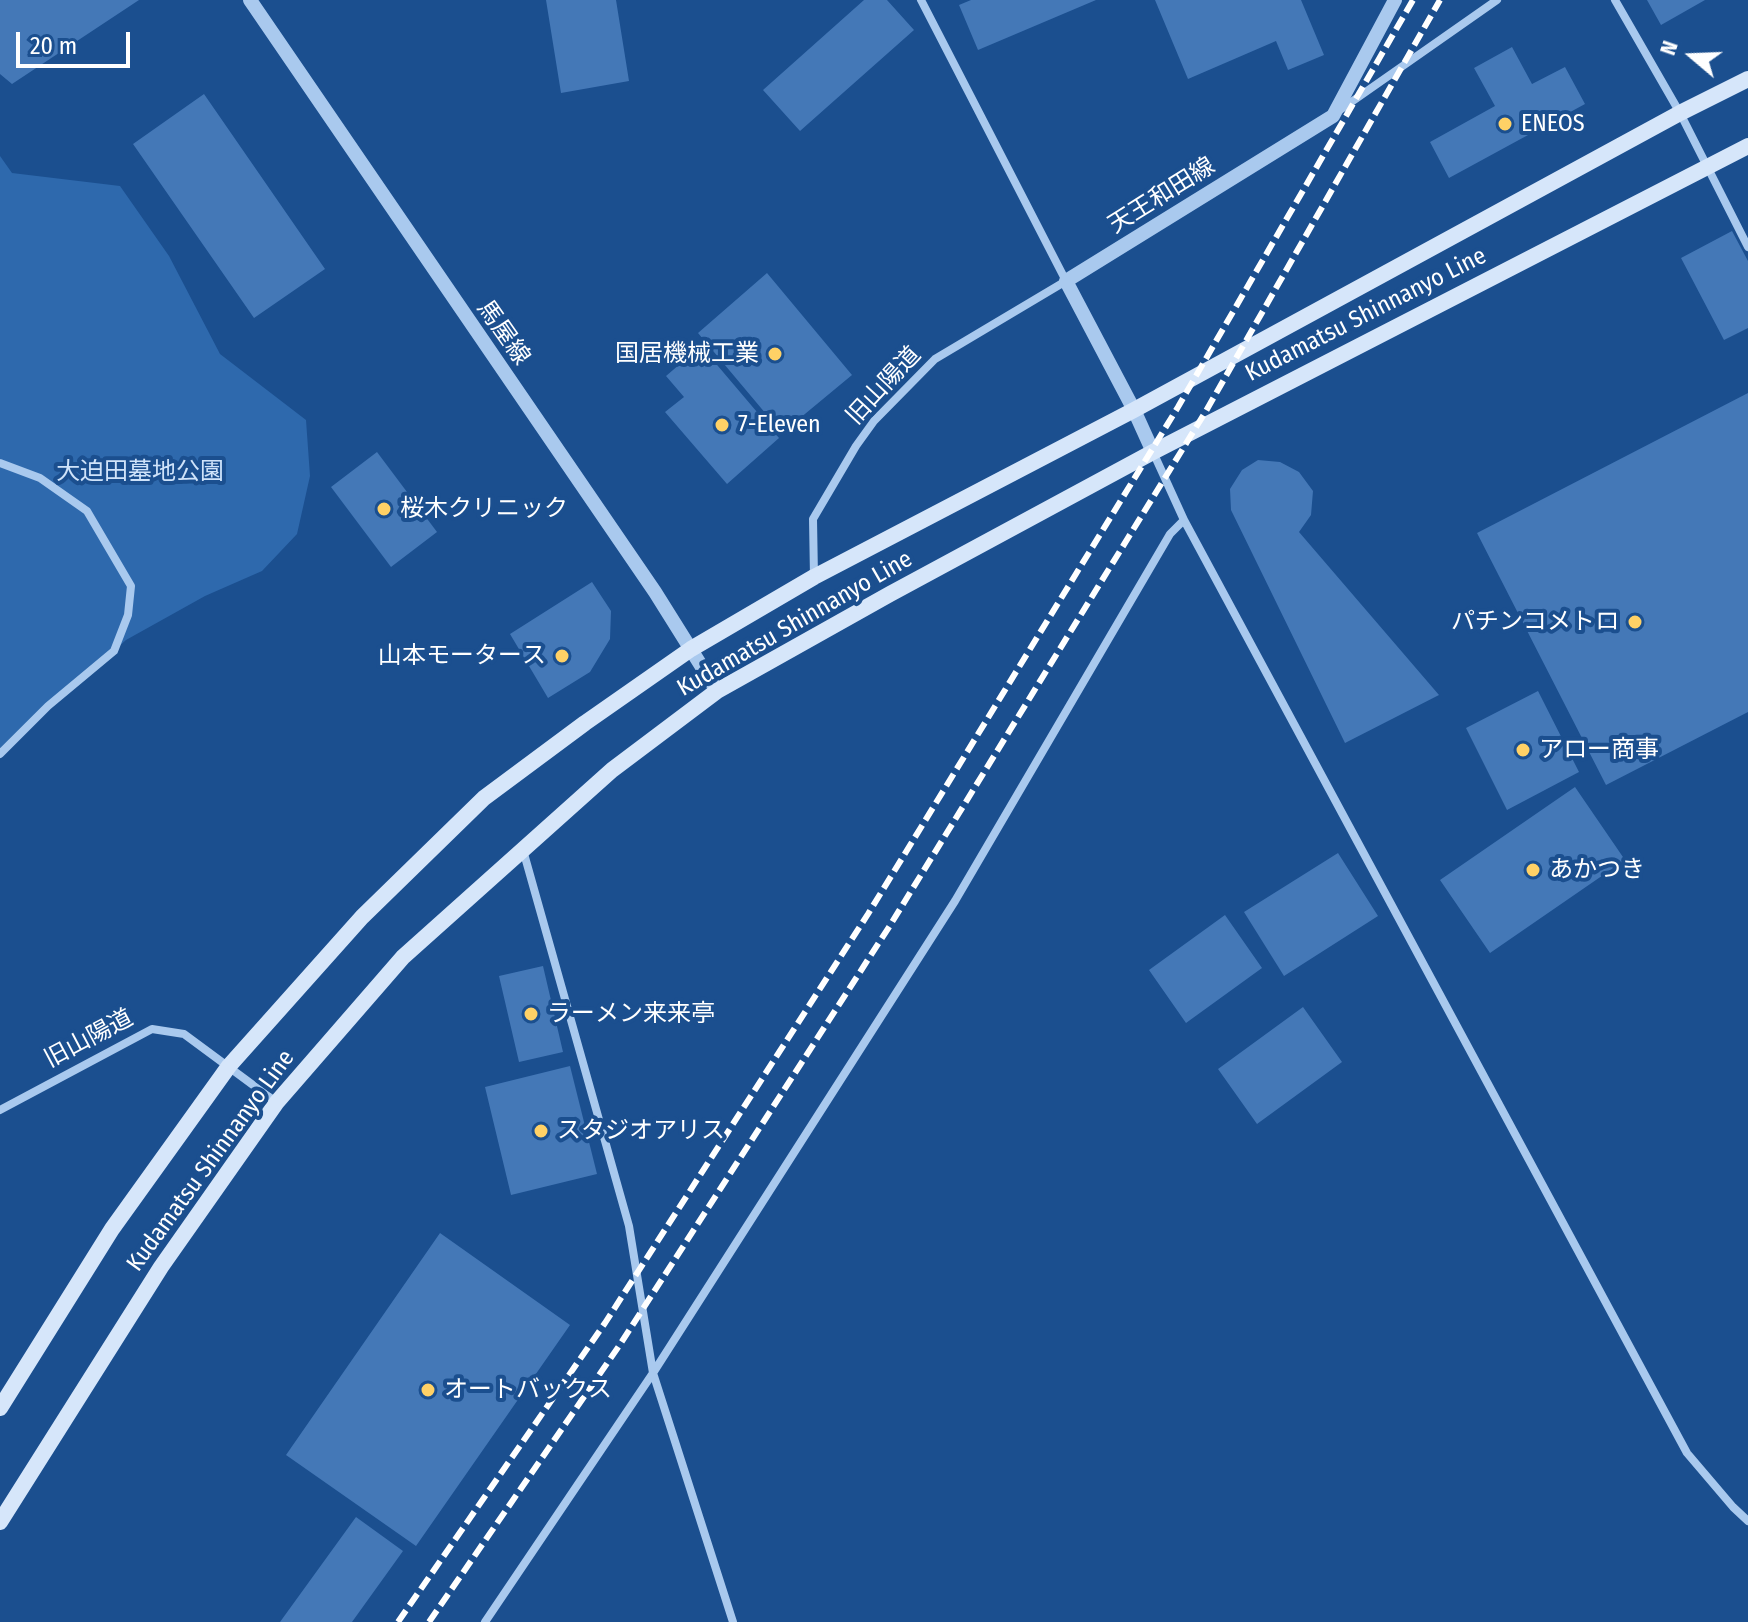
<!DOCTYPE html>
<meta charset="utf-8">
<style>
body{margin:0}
#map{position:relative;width:1748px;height:1622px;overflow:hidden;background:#1b4f8f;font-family:"Fira Sans Condensed",sans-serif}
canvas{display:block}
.north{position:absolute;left:1652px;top:16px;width:80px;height:80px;-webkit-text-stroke:6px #1b4f8f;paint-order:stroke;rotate:289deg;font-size:22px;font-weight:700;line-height:32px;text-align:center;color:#fff}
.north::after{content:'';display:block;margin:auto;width:28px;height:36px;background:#fff;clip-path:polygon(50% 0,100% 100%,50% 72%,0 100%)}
.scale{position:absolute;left:16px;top:32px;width:114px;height:36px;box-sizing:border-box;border:4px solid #fff;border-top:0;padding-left:10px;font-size:24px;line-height:28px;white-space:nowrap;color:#fff;-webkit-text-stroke:6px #1b4f8f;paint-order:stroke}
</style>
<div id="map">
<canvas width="1748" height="1622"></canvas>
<div class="north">N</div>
<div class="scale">20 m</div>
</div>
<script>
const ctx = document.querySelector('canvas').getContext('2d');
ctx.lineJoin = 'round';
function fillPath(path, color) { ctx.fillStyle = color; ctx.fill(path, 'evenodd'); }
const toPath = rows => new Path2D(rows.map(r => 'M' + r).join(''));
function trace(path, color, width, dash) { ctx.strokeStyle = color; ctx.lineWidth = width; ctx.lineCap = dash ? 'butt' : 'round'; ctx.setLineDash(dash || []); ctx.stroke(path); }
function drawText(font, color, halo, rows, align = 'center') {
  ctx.font = font + ' "Fira Sans Condensed","Noto Sans JP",sans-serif'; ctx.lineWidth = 8; ctx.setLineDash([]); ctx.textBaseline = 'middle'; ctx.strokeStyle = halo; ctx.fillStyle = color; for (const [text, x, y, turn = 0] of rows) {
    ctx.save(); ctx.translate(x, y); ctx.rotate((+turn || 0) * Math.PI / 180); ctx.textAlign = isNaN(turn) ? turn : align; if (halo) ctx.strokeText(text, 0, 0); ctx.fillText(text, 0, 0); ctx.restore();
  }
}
fillPath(toPath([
 [0,156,12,173,120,186,169,256,220,354,306,420,310,476,297,534,262,571,205,596,126,640,0,753]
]), '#2e69ad');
fillPath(toPath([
 [0,0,139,0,12,84,0,74],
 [546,0,616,0,629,81,561,93],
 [864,0,887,0,914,30,800,131,763,90],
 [971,0,1096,0,978,50,959,5],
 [1155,0,1301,0,1324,55,1288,70,1276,41,1188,79],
 [1647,0,1705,0,1661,25],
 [1512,47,1532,84,1565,67,1585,104,1449,178,1430,142,1495,106,1474,68],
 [204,94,325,269,254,318,133,144],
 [1732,231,1748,261,1748,328,1724,340,1681,258],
 [767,273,852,375,782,433,698,333],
 [701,346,779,438,727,484,665,412,684,397,666,376],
 [1748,393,1748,712,1606,785,1477,533],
 [377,452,437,532,391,567,331,487],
 [1258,460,1280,462,1299,472,1313,491,1311,515,1299,532,1439,695,1345,743,1231,510,1230,489,1242,470],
 [592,582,611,611,610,639,590,672,548,698,510,634],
 [1538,691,1579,772,1507,810,1466,728],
 [1575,787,1625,860,1490,953,1440,880],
 [1338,853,1378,916,1284,976,1244,912],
 [1225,915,1262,968,1186,1023,1149,970],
 [543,966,563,1052,519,1062,499,976],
 [1303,1007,1342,1062,1257,1124,1218,1069],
 [570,1066,597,1174,511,1195,485,1087],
 [440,1233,570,1325,416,1546,286,1455],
 [356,1517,403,1551,352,1622,280,1622]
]), '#4478b7');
trace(toPath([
 [1615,0,1680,113,1748,247],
 [1337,112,1497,0],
 [1153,452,1184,520,1687,1453,1733,1507,1748,1521],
 [0,463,40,478,87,511,131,586,128,615,114,651,48,706,0,754],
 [814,577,813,519,856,446,874,421,935,359,1066,281,921,0],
 [523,850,629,1226,653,1373,733,1622],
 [0,1110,152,1029,184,1034,276,1102],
 [485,1622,653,1373,955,901,1170,534,1184,520]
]), '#a9c9ee', 8);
trace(toPath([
 [250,0,655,592,717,691],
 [1153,452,1134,410,1066,281,1333,116,1395,0]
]), '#a9c9ee', 14);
trace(toPath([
 [0,1408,112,1229,229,1066,362,917,484,798,585,723,691,649,814,577,1134,410,1680,113,1748,79],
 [0,1522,161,1267,277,1102,403,957,612,770,717,691,890,594,1153,452,1748,146]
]), '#d6e6fa', 16);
trace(toPath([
 [398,1622,605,1323,868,914,1178,407,1413,0],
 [429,1622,619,1346,889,927,1206,411,1440,0]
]), '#fff', 6, [14, 6]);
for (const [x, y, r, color] of [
 [1505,124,8,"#ffd166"],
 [775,354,8,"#ffd166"],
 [722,425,8,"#ffd166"],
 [384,509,8,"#ffd166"],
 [1635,622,8,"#ffd166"],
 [562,656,8,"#ffd166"],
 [1523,750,8,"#ffd166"],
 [1533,870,8,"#ffd166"],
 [531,1014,8,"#ffd166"],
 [541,1131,8,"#ffd166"],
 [428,1390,8,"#ffd166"]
]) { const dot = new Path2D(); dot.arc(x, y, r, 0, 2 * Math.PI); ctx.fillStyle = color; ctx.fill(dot); trace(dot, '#1b4f8f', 3); }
drawText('24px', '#fff', '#1b4f8f', [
 ["ENEOS",1521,124],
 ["国居機械工業",759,354,"right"],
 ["7-Eleven",738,425],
 ["桜木クリニック",400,509],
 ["パチンコメトロ",1619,622,"right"],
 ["山本モータース",546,656,"right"],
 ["アロー商事",1539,750],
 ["あかつき",1549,870],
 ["ラーメン来来亭",547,1014],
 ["スタジオアリス",557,1131],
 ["オートバックス",444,1390]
], 'left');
drawText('24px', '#fff', '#1b4f8f', [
 ["天王和田線",1162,196,-32],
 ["Kudamatsu Shinnanyo Line",1366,315,-27],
 ["馬屋線",503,333,55],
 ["旧山陽道",884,386,-47],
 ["Kudamatsu Shinnanyo Line",795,624,-30],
 ["旧山陽道",89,1039,-28],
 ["Kudamatsu Shinnanyo Line",211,1161,-54]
]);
drawText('24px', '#cfe3fa', '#1b4f8f', [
 ["大迫田墓地公園",140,472]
]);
</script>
